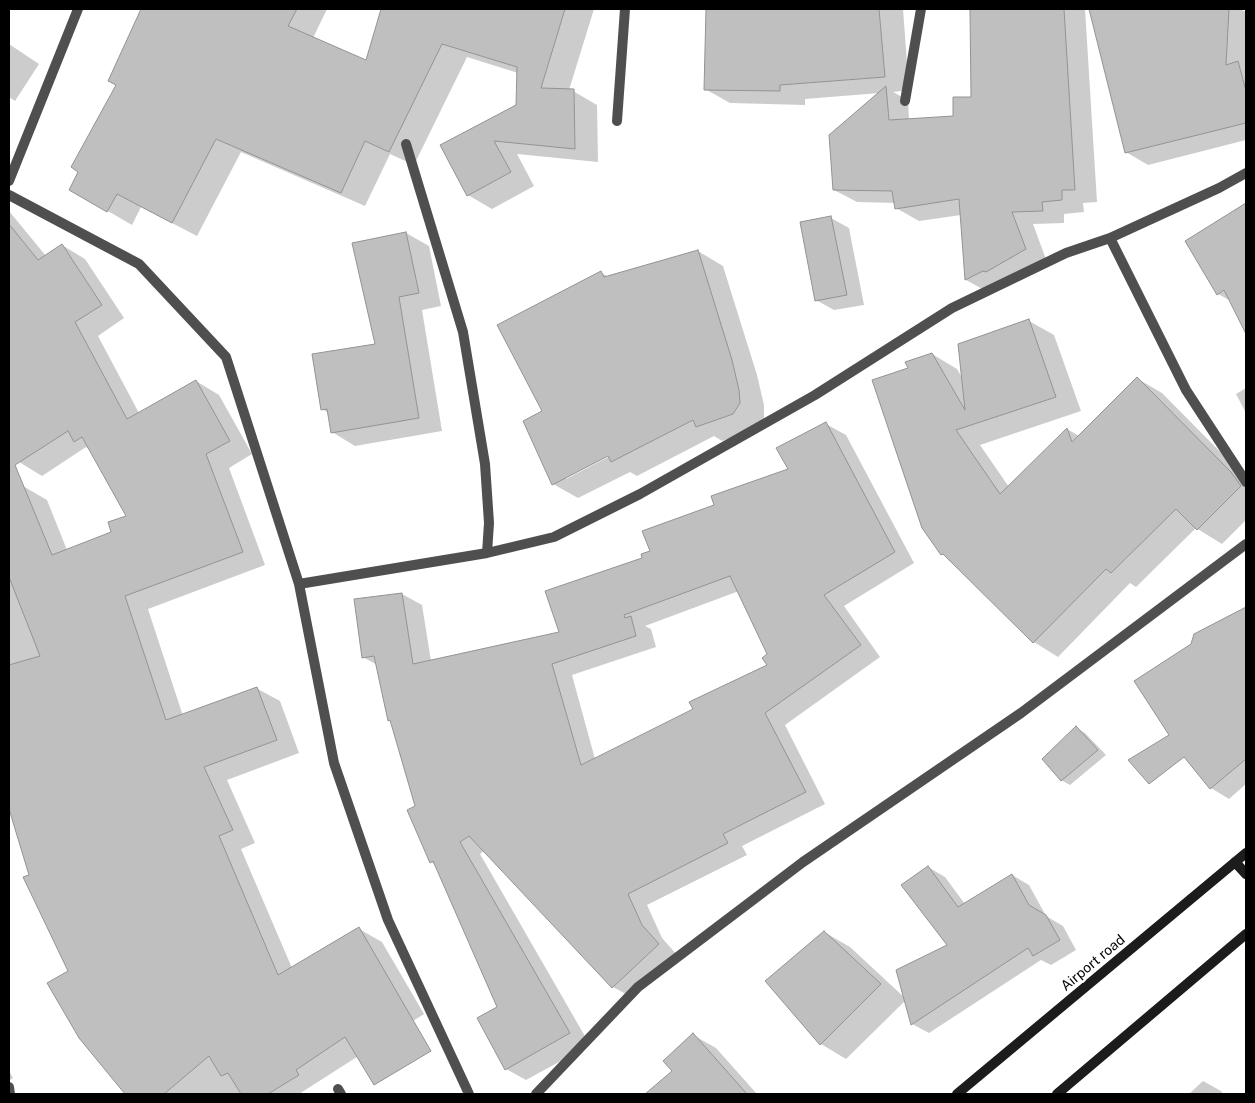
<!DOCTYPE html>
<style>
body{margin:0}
#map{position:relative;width:1255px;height:1103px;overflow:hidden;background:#fff;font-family:"Public Sans",sans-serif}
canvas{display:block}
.frame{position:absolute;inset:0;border:10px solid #000;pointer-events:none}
</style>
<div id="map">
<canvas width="1255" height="1103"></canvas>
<div class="frame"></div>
</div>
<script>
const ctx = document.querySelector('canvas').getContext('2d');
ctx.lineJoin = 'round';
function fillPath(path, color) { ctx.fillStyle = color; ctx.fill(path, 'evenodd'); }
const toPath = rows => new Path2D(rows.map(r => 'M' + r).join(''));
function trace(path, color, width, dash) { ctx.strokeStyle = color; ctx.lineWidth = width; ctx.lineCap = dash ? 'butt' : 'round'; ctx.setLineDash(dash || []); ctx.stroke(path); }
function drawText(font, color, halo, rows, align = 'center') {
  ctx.font = font + ' "Public Sans",sans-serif'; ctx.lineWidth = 4.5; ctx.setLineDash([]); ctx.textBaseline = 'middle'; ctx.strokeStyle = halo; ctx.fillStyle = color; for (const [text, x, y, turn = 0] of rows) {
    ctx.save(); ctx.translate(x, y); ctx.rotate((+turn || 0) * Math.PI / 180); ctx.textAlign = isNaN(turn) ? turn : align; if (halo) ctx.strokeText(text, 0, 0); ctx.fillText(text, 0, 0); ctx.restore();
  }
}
fillPath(toPath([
 [144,9,327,9,313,38,366,62,382,9,594,9,569,90,573,91,597,105,598,162,517,154,534,186,492,209,468,195,442,146,518,106,518,73,467,57,414,165,390,154,365,206,241,152,197,236,141,207,132,225,70,189,117,85,110,80],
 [707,9,903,9,909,90,893,92,908,100,909,120,955,118,973,98,971,9,1085,9,1097,202,1083,203,1084,212,1064,214,1064,223,1033,224,1047,262,988,292,966,280,961,215,919,221,896,208,896,203,857,202,834,190,880,93,805,99,805,105,730,103,705,89],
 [1090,9,1240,9,1246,12,1246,140,1148,165,1126,152],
 [9,44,39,64,15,101,9,97],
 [1246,204,1246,331,1231,301,1218,294,1186,241],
 [9,211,46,256,62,245,85,259,124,318,98,336,139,413,196,381,219,395,252,454,229,468,265,565,148,609,183,716,256,688,280,701,299,753,227,780,255,843,241,849,292,968,359,929,382,942,424,1014,299,1094,127,1094,80,1038,69,971,30,876,11,812,9,811,9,493,23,486,47,500,67,550,113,532,127,516,90,450,86,447,42,476,19,462,9,446],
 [831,218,849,228,864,305,834,310,816,300],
 [406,233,429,246,441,306,422,310,442,431,355,446,332,432,329,413,322,409,376,345],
 [698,251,723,266,757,375,764,405,764,418,758,428,722,441,714,436,637,476,630,472,578,498,553,484,544,412,601,273,609,277],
 [613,452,614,454,566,479,566,476],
 [1029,321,1054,335,1081,411,980,445,1009,487,1067,429,1079,436,1138,379,1162,393,1246,478,1246,520,1222,544,1196,528,1136,587,1130,583,1058,657,1034,642,950,559,942,554,910,369,932,354,957,369,963,379],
 [1246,388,1246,413,1236,394],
 [826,424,846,435,914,563,844,606,880,657,785,725,825,804,742,846,747,855,647,905,662,938,678,956,633,998,613,987,484,851,480,854,590,1045,526,1080,506,1069,498,1008,437,866,431,862,392,722,389,720,377,665,363,657,402,594,422,605,431,661,560,633,651,552,716,506,790,470],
 [739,591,768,655,769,666,695,710,595,759,572,675,656,647,651,629,645,626],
 [1246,608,1246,679,1174,723,1196,635],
 [1246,717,1246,784,1229,799,1211,788,1180,750],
 [1076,728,1085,733,1106,755,1070,785,1061,780],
 [928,867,945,877,965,904,1012,875,1029,885,1046,916,1063,926,1076,950,1051,965,1041,960,929,1033,912,1024,906,1000,846,1059,821,1044,824,932,850,947,905,998,949,946],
 [693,1035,716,1048,757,1094,647,1094,674,1071],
 [9,1071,13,1078,9,1081],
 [1203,1081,1221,1091,1223,1094,1189,1094]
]), '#0003');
const building = toPath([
 [141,9,297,9,288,26,366,60,381,9,565,9,541,88,574,89,575,149,494,141,511,172,467,196,440,145,516,105,517,67,442,44,389,152,365,141,341,193,216,139,172,223,117,194,107,212,69,190,78,172,71,167,116,85,108,81,141,9],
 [706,9,879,9,885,77,780,85,780,91,704,90,706,9],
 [970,9,1064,9,1075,190,1062,190,1062,200,1042,202,1043,211,1012,212,1026,249,986,272,983,271,965,280,959,199,895,209,892,191,833,190,829,135,886,86,889,120,953,116,953,97,971,97,970,9],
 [1089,9,1229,9,1226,65,1238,61,1246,91,1246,123,1125,153,1089,9],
 [1246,203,1246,334,1224,290,1217,295,1185,241,1246,203],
 [831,216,847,295,815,301,800,222,831,216],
 [9,224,38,260,62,244,102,305,75,322,127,419,196,380,230,441,206,454,243,552,125,596,166,720,257,687,277,740,204,767,233,830,219,836,278,975,359,927,431,1051,374,1085,345,1037,296,1070,299,1075,268,1094,241,1094,228,1073,221,1076,209,1056,164,1094,125,1094,79,1038,47,983,68,971,23,877,29,875,9,809,9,665,40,656,9,577,9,224],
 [68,431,74,442,82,437,126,516,108,522,111,532,52,555,15,465,68,431],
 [406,232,419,293,399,297,419,418,331,433,327,409,321,410,312,354,375,344,352,243,406,232],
 [698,250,732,360,739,390,740,403,733,414,696,427,693,420,611,462,608,456,552,485,523,421,542,411,497,325,601,271,604,277,698,250],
 [1029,319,1056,397,956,430,1000,494,1067,428,1072,442,1137,377,1231,472,1241,486,1197,530,1176,509,1111,573,1106,569,1033,643,943,554,941,555,922,528,872,380,908,368,905,362,932,353,965,410,958,344,1029,319],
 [826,422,895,552,824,595,861,645,765,713,806,792,723,834,728,843,628,894,642,925,659,944,612,988,469,836,460,842,570,1033,505,1070,477,1018,497,1007,433,861,430,863,407,810,415,806,390,720,388,721,374,656,362,658,354,599,402,593,413,664,559,632,545,591,642,558,641,554,650,551,642,531,714,505,711,496,788,469,776,448,826,422],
 [730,576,767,654,762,658,767,665,689,702,693,709,581,765,552,664,636,636,631,616,625,618,624,615,730,576],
 [1246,607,1246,759,1210,789,1184,757,1149,784,1128,760,1169,735,1134,681,1191,644,1194,634,1246,607],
 [1076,726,1098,750,1061,781,1042,759,1076,726],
 [928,866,958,907,1012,874,1029,905,1046,915,1060,940,1033,956,1028,948,911,1025,896,970,947,945,901,885,928,866],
 [824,931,881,984,820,1045,765,981,824,931],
 [693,1033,747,1094,645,1094,672,1071,663,1061,693,1033]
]);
fillPath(building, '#bfbfbf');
trace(building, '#939393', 1);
trace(toPath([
 [905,101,921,9],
 [617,121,625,9],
 [406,144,463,332,485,464,489,523,487,553],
 [9,181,78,9],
 [9,195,139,264,226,357,299,584,334,763,388,920,469,1094],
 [1110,238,1186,390,1246,482],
 [299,584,487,553,554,537,640,494,815,395,952,308,1066,253,1110,238,1219,188,1246,173],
 [9,1087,10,1094],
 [338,1089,341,1094],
 [536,1094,638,987,803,862,1021,713,1246,544]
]), '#4f4f4f', 10);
trace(toPath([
 [1235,862,1246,874],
 [957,1094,1246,853],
 [1057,1094,1246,934]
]), '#1c1c1c', 10);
drawText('14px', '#000', '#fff', [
 ["Airport road",1093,963,-40]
]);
</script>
